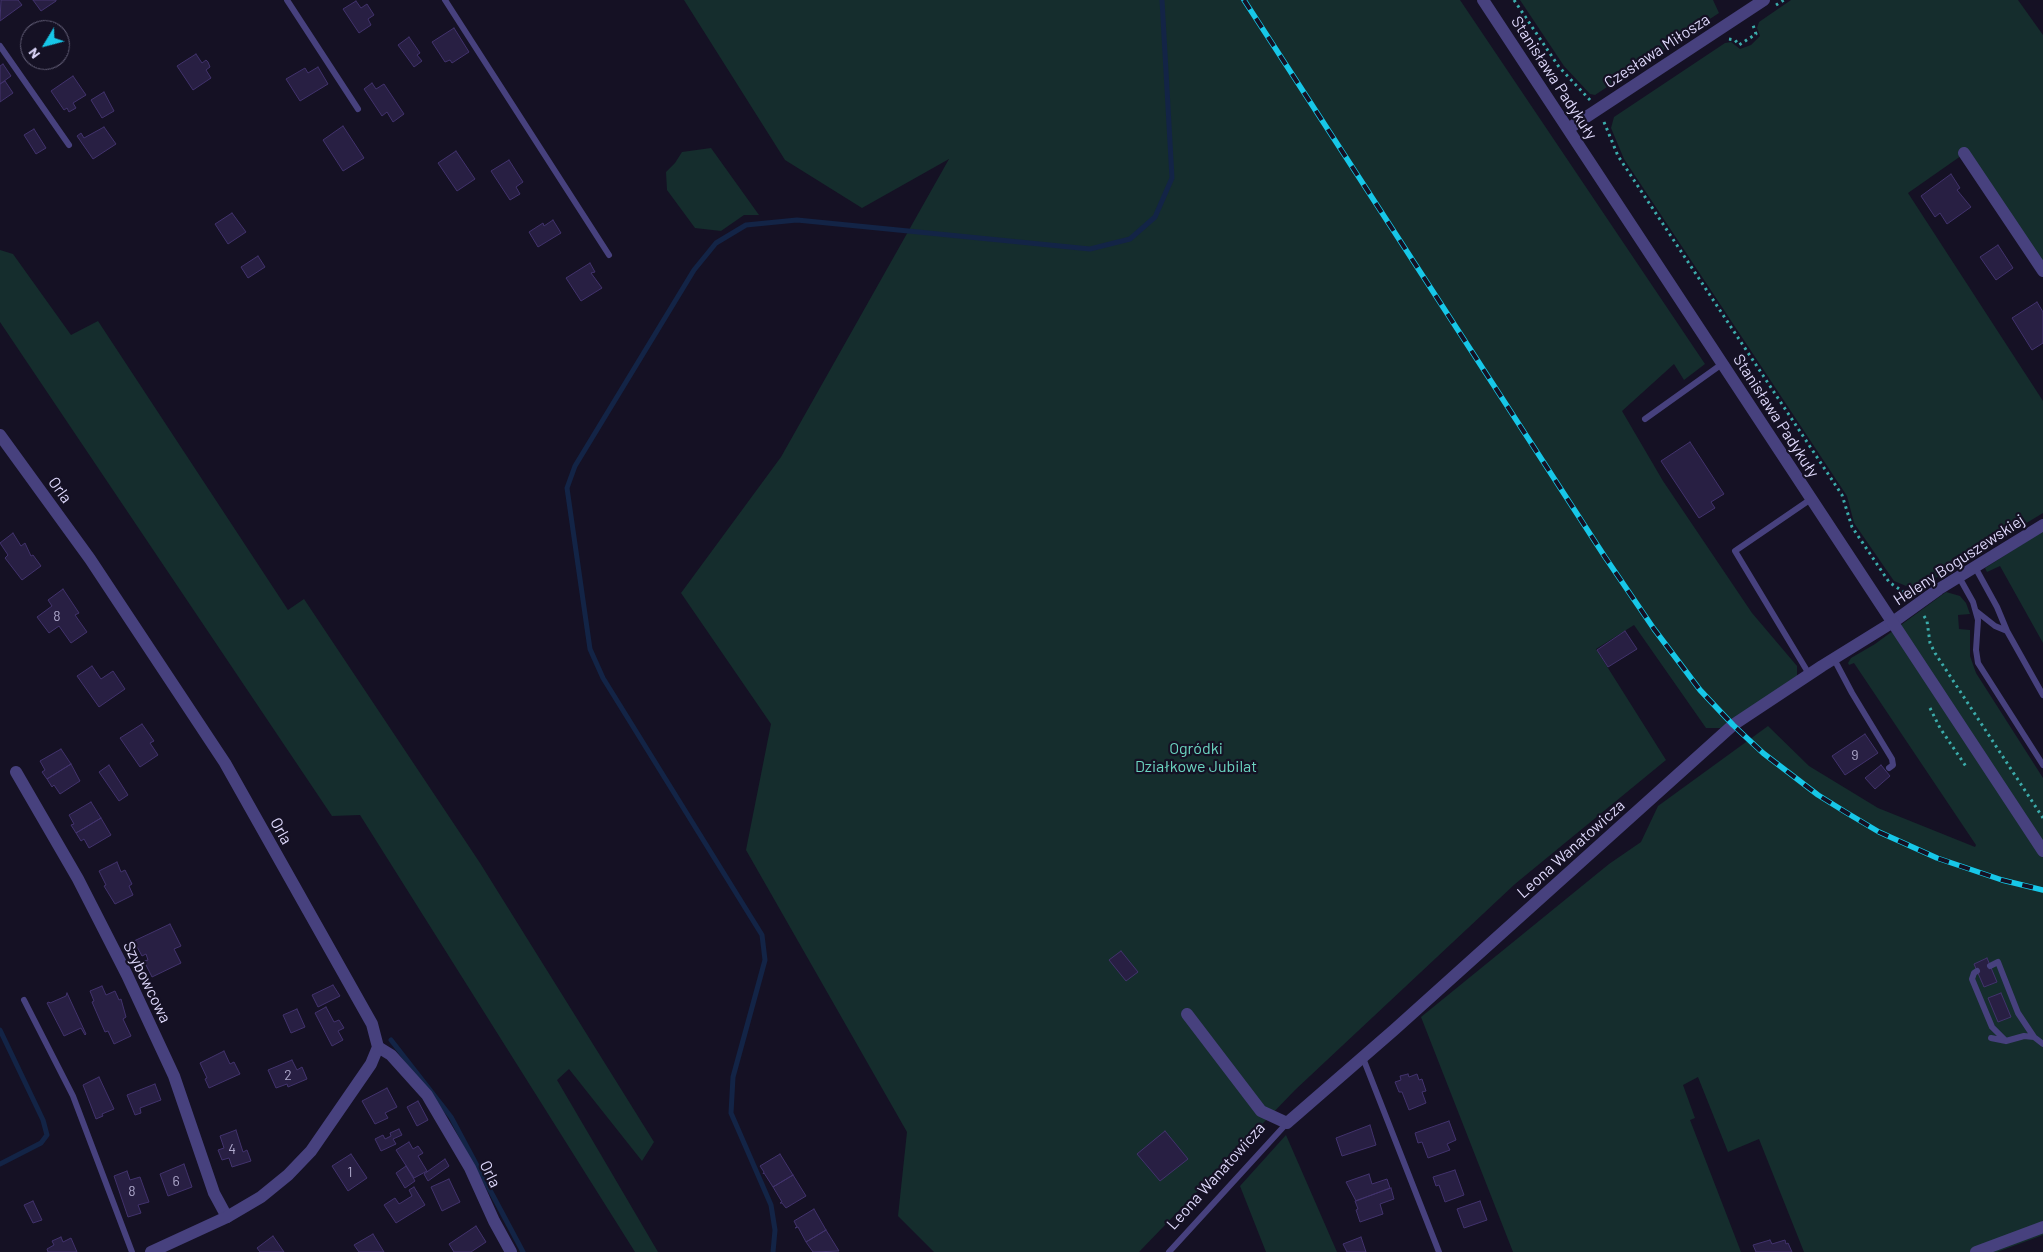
<!DOCTYPE html>
<meta charset="utf-8">
<style>
body{margin:0}
#map{position:relative;width:2043px;height:1252px;overflow:hidden;background:#151124;font-family:Barlow,sans-serif}
canvas{display:block}
.north{position:absolute;left:20px;top:20px;width:50px;height:50px;box-sizing:border-box;background:#151124;border:1px solid #65617a;border-radius:50%;rotate:233deg;font-size:14px;font-weight:700;line-height:20px;text-align:center;color:#ded8fb}
.north::after{content:'';display:block;margin:auto;width:18px;height:22px;background:#17c7e8;clip-path:polygon(50% 0,100% 100%,50% 72%,0 100%)}
</style>
<div id="map">
<canvas width="2043" height="1252"></canvas>
<div class="north">N</div>
</div>
<script>
const ctx = document.querySelector('canvas').getContext('2d');
ctx.lineJoin = 'round';
function fillPath(path, color) { ctx.fillStyle = color; ctx.fill(path, 'evenodd'); }
const toPath = rows => new Path2D(rows.map(r => 'M' + r).join(''));
function trace(path, color, width, dash) { ctx.strokeStyle = color; ctx.lineWidth = width; ctx.lineCap = dash ? 'butt' : 'round'; ctx.setLineDash(dash || []); ctx.stroke(path); }
function drawText(font, color, halo, rows, align = 'center') {
  ctx.font = font + ' Barlow,sans-serif'; ctx.lineWidth = 4.5; ctx.setLineDash([]); ctx.textBaseline = 'middle'; ctx.strokeStyle = halo; ctx.fillStyle = color; for (const [text, x, y, turn = 0] of rows) {
    ctx.save(); ctx.translate(x, y); ctx.rotate((+turn || 0) * Math.PI / 180); ctx.textAlign = isNaN(turn) ? turn : align; if (halo) ctx.strokeText(text, 0, 0); ctx.fillText(text, 0, 0); ctx.restore();
  }
}
fillPath(toPath([
 [684,0,1460,0,1705,364,1684,380,1674,364,1622,411,1663,481,1752,613,1797,666,1797,676,1721,728,1706,728,1634,625,1596,649,1666,760,1515,884,1295,1090,1139,1252,934,1252,898,1216,907,1132,746,850,771,724,681,593,781,457,949,159,862,208,785,160],
 [1520,0,1713,0,1719,13,1595,95,1590,94,1564,66],
 [1791,0,2018,0,2043,35,2043,262,1968,151,1908,193,2043,401,2043,513,1916,590,1894,581,1854,523,1847,496,1624,159,1611,128,1614,117,1725,43,1731,42,1740,49,1751,45,1760,36,1757,28,1759,22],
 [711,148,759,215,744,215,721,231,695,228,667,190,666,172,675,163,682,152],
 [0,250,13,254,71,335,98,321,288,610,304,599,480,863,654,1142,642,1161,569,1069,557,1080,658,1252,635,1252,360,815,332,816,0,322],
 [2043,531,2043,643,2000,566,1987,572,1985,568],
 [1946,592,1960,596,1966,603,1970,614,1958,615,1959,629,1970,630,1970,656,1976,673,2043,778,2043,1235,1997,1252,1804,1252,1759,1139,1728,1152,1698,1077,1683,1085,1695,1118,1690,1120,1741,1252,1513,1252,1421,1017,1609,864,1641,842,1658,806,1768,726,1809,766,1878,808,1975,847,1976,845,1854,663,1849,665,1848,663,1851,658,1875,644],
 [1286,1135,1337,1252,1266,1252,1240,1186]
]), '#152d2d');
trace(toPath([
 [0,1030,43,1120,47,1135,41,1143,0,1164],
 [391,1040,451,1117,523,1252],
 [773,1252,775,1230,771,1205,731,1113,733,1077,765,960,762,935,603,678,590,649,567,488,575,466,694,270,716,243,746,225,797,220,1090,249,1130,239,1155,217,1172,178,1162,0]
]), '#132446', 5);
const building = toPath([
 [1,0,18,0,22,5,0,21,1,0],
 [33,0,56,0,56,1,41,11,33,0],
 [356,1,361,8,367,4,374,15,368,19,371,25,359,33,343,9,356,1],
 [454,28,469,52,452,63,450,60,445,62,432,42,454,28],
 [409,37,420,53,417,55,422,61,414,67,398,45,409,37],
 [196,54,202,63,206,60,208,62,210,67,206,70,211,78,193,90,177,66,196,54],
 [3,64,11,76,0,84,0,66,3,64],
 [318,67,328,84,300,101,286,79,305,68,308,73,318,67],
 [73,76,86,95,73,103,76,108,69,112,67,108,64,110,51,91,73,76],
 [5,81,13,93,0,102,0,84,5,81],
 [372,83,376,89,384,84,404,114,393,122,387,112,382,116,364,89,372,83],
 [104,92,114,111,102,118,91,100,104,92],
 [343,126,364,158,343,171,323,140,343,126],
 [104,127,116,144,93,159,77,136,81,133,84,138,104,127],
 [34,129,46,148,36,154,24,135,34,129],
 [456,151,475,179,457,191,438,163,456,151],
 [509,160,523,182,516,187,520,194,510,200,491,171,509,160],
 [1951,174,1960,188,1957,190,1971,207,1947,224,1940,213,1935,217,1921,196,1951,174],
 [232,213,246,232,228,244,215,224,232,213],
 [553,220,561,233,538,247,529,232,543,223,544,226,553,220],
 [1998,245,2013,268,1996,280,1980,257,1998,245],
 [258,256,265,267,248,278,241,267,258,256],
 [590,263,595,272,591,273,602,288,581,301,566,278,590,263],
 [2037,302,2043,312,2043,343,2032,350,2012,318,2037,302],
 [1690,442,1724,494,1711,502,1715,508,1699,518,1661,461,1690,442],
 [13,533,21,546,25,543,31,556,33,555,41,566,22,580,5,558,8,555,0,543,13,533],
 [63,589,79,613,75,615,87,632,71,643,59,626,49,633,37,617,52,606,48,600,63,589],
 [1625,631,1637,649,1608,667,1597,650,1625,631],
 [92,666,101,679,113,671,125,689,99,707,77,676,92,666],
 [142,724,154,741,150,743,158,755,140,767,120,738,142,724],
 [1865,734,1878,753,1845,775,1832,756,1865,734],
 [61,749,71,764,47,779,42,772,45,770,40,761,61,749],
 [71,764,80,781,60,794,54,785,52,787,47,779,71,764],
 [109,765,128,795,119,801,99,772,109,765],
 [1881,765,1890,776,1875,789,1865,778,1881,765],
 [91,802,101,818,76,833,71,825,74,824,69,815,91,802],
 [101,818,111,835,89,848,84,839,81,841,76,833,101,818],
 [117,862,121,872,125,870,132,884,129,886,133,895,115,904,104,886,106,885,99,871,117,862],
 [170,924,181,946,174,949,181,963,152,977,144,961,148,960,146,954,142,956,134,941,170,924],
 [1121,951,1138,972,1126,981,1109,960,1121,951],
 [1987,958,1997,982,1984,987,1974,964,1987,958],
 [333,985,340,996,318,1007,312,995,333,985],
 [102,986,106,995,115,991,119,1000,121,999,126,1017,123,1019,131,1036,114,1044,108,1031,105,1032,92,1002,94,1001,90,991,102,986],
 [67,993,86,1034,85,1035,81,1028,64,1036,47,1003,49,1002,50,1003,66,996,67,993],
 [2001,993,2011,1017,1998,1022,1988,998,2001,993],
 [326,1007,334,1022,339,1020,344,1028,338,1031,343,1040,332,1046,315,1013,326,1007],
 [297,1009,305,1027,291,1033,283,1015,297,1009],
 [224,1051,230,1064,234,1062,240,1074,209,1088,205,1079,207,1078,200,1063,224,1051],
 [292,1060,297,1070,302,1067,307,1079,288,1087,287,1084,276,1088,268,1070,292,1060],
 [1408,1074,1409,1077,1417,1074,1419,1080,1422,1079,1426,1091,1422,1092,1426,1103,1409,1110,1402,1092,1399,1092,1395,1082,1401,1080,1400,1076,1408,1074],
 [99,1077,114,1109,102,1114,103,1116,96,1119,83,1085,99,1077],
 [155,1084,161,1100,140,1108,141,1113,135,1115,127,1095,155,1084],
 [387,1088,397,1107,385,1113,388,1118,375,1124,362,1101,387,1088],
 [418,1101,428,1120,417,1126,407,1107,418,1101],
 [1449,1121,1456,1140,1447,1144,1450,1150,1428,1158,1422,1142,1418,1143,1415,1133,1449,1121],
 [1370,1125,1376,1145,1342,1156,1336,1138,1370,1125],
 [399,1129,402,1135,393,1139,396,1144,381,1151,375,1139,383,1135,385,1139,391,1136,390,1133,399,1129],
 [236,1130,243,1152,247,1150,251,1161,232,1167,229,1158,222,1160,218,1150,224,1148,220,1136,236,1130],
 [1165,1131,1188,1159,1160,1181,1137,1154,1165,1131],
 [409,1142,413,1149,418,1146,423,1153,418,1156,427,1171,414,1178,396,1150,409,1142],
 [351,1154,367,1178,348,1191,332,1166,351,1154],
 [780,1154,793,1175,773,1187,764,1173,763,1174,764,1172,760,1166,780,1154],
 [445,1159,449,1166,428,1181,424,1174,445,1159],
 [184,1164,192,1187,168,1196,160,1174,184,1164],
 [406,1166,415,1181,405,1188,396,1173,406,1166],
 [1455,1170,1464,1195,1445,1202,1439,1185,1436,1186,1433,1177,1455,1170],
 [127,1171,130,1180,140,1177,149,1202,138,1205,141,1213,128,1217,114,1176,127,1171],
 [1369,1174,1372,1184,1387,1179,1390,1188,1356,1201,1346,1182,1369,1174],
 [793,1175,806,1196,786,1208,782,1203,780,1203,782,1202,773,1187,793,1175],
 [449,1179,460,1202,442,1211,431,1187,449,1179],
 [414,1187,425,1205,396,1223,384,1205,395,1198,399,1204,412,1196,409,1190,414,1187],
 [1391,1188,1394,1199,1380,1204,1383,1214,1360,1222,1356,1210,1358,1209,1355,1201,1391,1188],
 [33,1201,42,1220,33,1223,24,1205,33,1201],
 [1480,1201,1487,1220,1464,1228,1457,1209,1480,1201],
 [814,1209,826,1230,806,1242,798,1227,795,1228,797,1227,794,1221,814,1209],
 [476,1226,486,1242,471,1252,454,1252,449,1244,476,1226],
 [826,1230,839,1251,813,1252,806,1242,826,1230],
 [373,1234,384,1252,359,1252,354,1245,373,1234],
 [273,1236,284,1252,260,1252,257,1248,273,1236],
 [61,1237,63,1242,71,1238,77,1252,48,1252,47,1249,54,1245,52,1241,61,1237],
 [1361,1237,1366,1252,1347,1252,1343,1244,1361,1237],
 [1770,1240,1772,1244,1785,1240,1786,1244,1788,1243,1792,1252,1756,1252,1753,1245,1770,1240]
]);
fillPath(building, '#281f43');
trace(building, '#42336d', 1);
trace(toPath([
 [1514,0,1559,67,1590,100],
 [1776,5,1784,0],
 [1729,39,1735,40,1739,45,1756,34,1753,25,1754,24],
 [1604,122,1618,156,1842,495,1852,527,1889,582,1908,595],
 [1924,616,1927,621,1930,643,1935,653,2043,818],
 [1930,708,1940,728,1967,768]
]), '#3bacab', 3, [2.5, 4]);
trace(toPath([
 [287,0,358,109],
 [445,0,609,255],
 [0,46,69,145],
 [1645,419,1722,364],
 [1975,567,1997,607,2007,631,2043,695],
 [1959,577,1973,602,1978,620,1976,650,1978,663,2043,765],
 [1976,611,1995,626,2007,631],
 [1834,659,1852,693,1892,759,1893,765,1889,768],
 [1809,674,1735,551,1811,499],
 [1990,966,1998,962,2018,1013,2034,1037],
 [1977,971,1974,973,1972,979,1992,1027,2006,1041],
 [24,1000,73,1096,132,1252],
 [1991,1038,2006,1041,2024,1036,2034,1037,2043,1044],
 [1363,1058,1439,1252],
 [1169,1252,1287,1123]
]), '#47417e', 6);
trace(toPath([
 [1964,153,2043,271],
 [16,772,78,879,127,975,174,1076,214,1193,227,1217],
 [1187,1014,1261,1111,1287,1123,1394,1030,1733,725,1822,666,1893,622,1939,589,2043,525],
 [378,1047,391,1055,427,1095,470,1168,494,1221,511,1252],
 [1976,1252,2043,1227]
]), '#47417e', 12);
trace(toPath([
 [1483,0,2043,851],
 [1568,129,1764,0],
 [0,435,90,559,225,763,372,1024,378,1047,371,1064,311,1151,288,1175,261,1197,227,1217,151,1252]
]), '#47417e', 12);
const rail = toPath([
 [1244,0,1605,557,1654,629,1700,690,1733,725,1763,753,1818,795,1847,813,1879,832,1937,858,2002,880,2043,890]
]);
trace(rail, '#17c7e8', 5.5);
trace(rail, '#151124', 4, [11]);
drawText('14px', '#b0aacd', null, [
 ["8",57,616],
 ["9",1855,755],
 ["2",288,1075],
 ["4",232,1149],
 ["1",350,1172],
 ["6",176,1181],
 ["8",132,1191]
]);
drawText('16px', '#ded8fb', '#151124', [
 ["Czesława Miłosza",1657,51,-33],
 ["Stanisława Padykuły",1554,78,57],
 ["Stanisława Padykuły",1776,416,57],
 ["Orla",60,490,54],
 ["Heleny Boguszewskiej",1959,560,-33],
 ["Orla",281,831,61],
 ["Leona Wanatowicza",1571,849,-42],
 ["Szybowcowa",147,982,64],
 ["Orla",490,1174,64],
 ["Leona Wanatowicza",1216,1176,-48]
]);
drawText('16px', '#6bd4c0', '#151124', [
 ["Ogródki",1196,749],
 ["Działkowe Jubilat",1196,767]
]);
</script>
